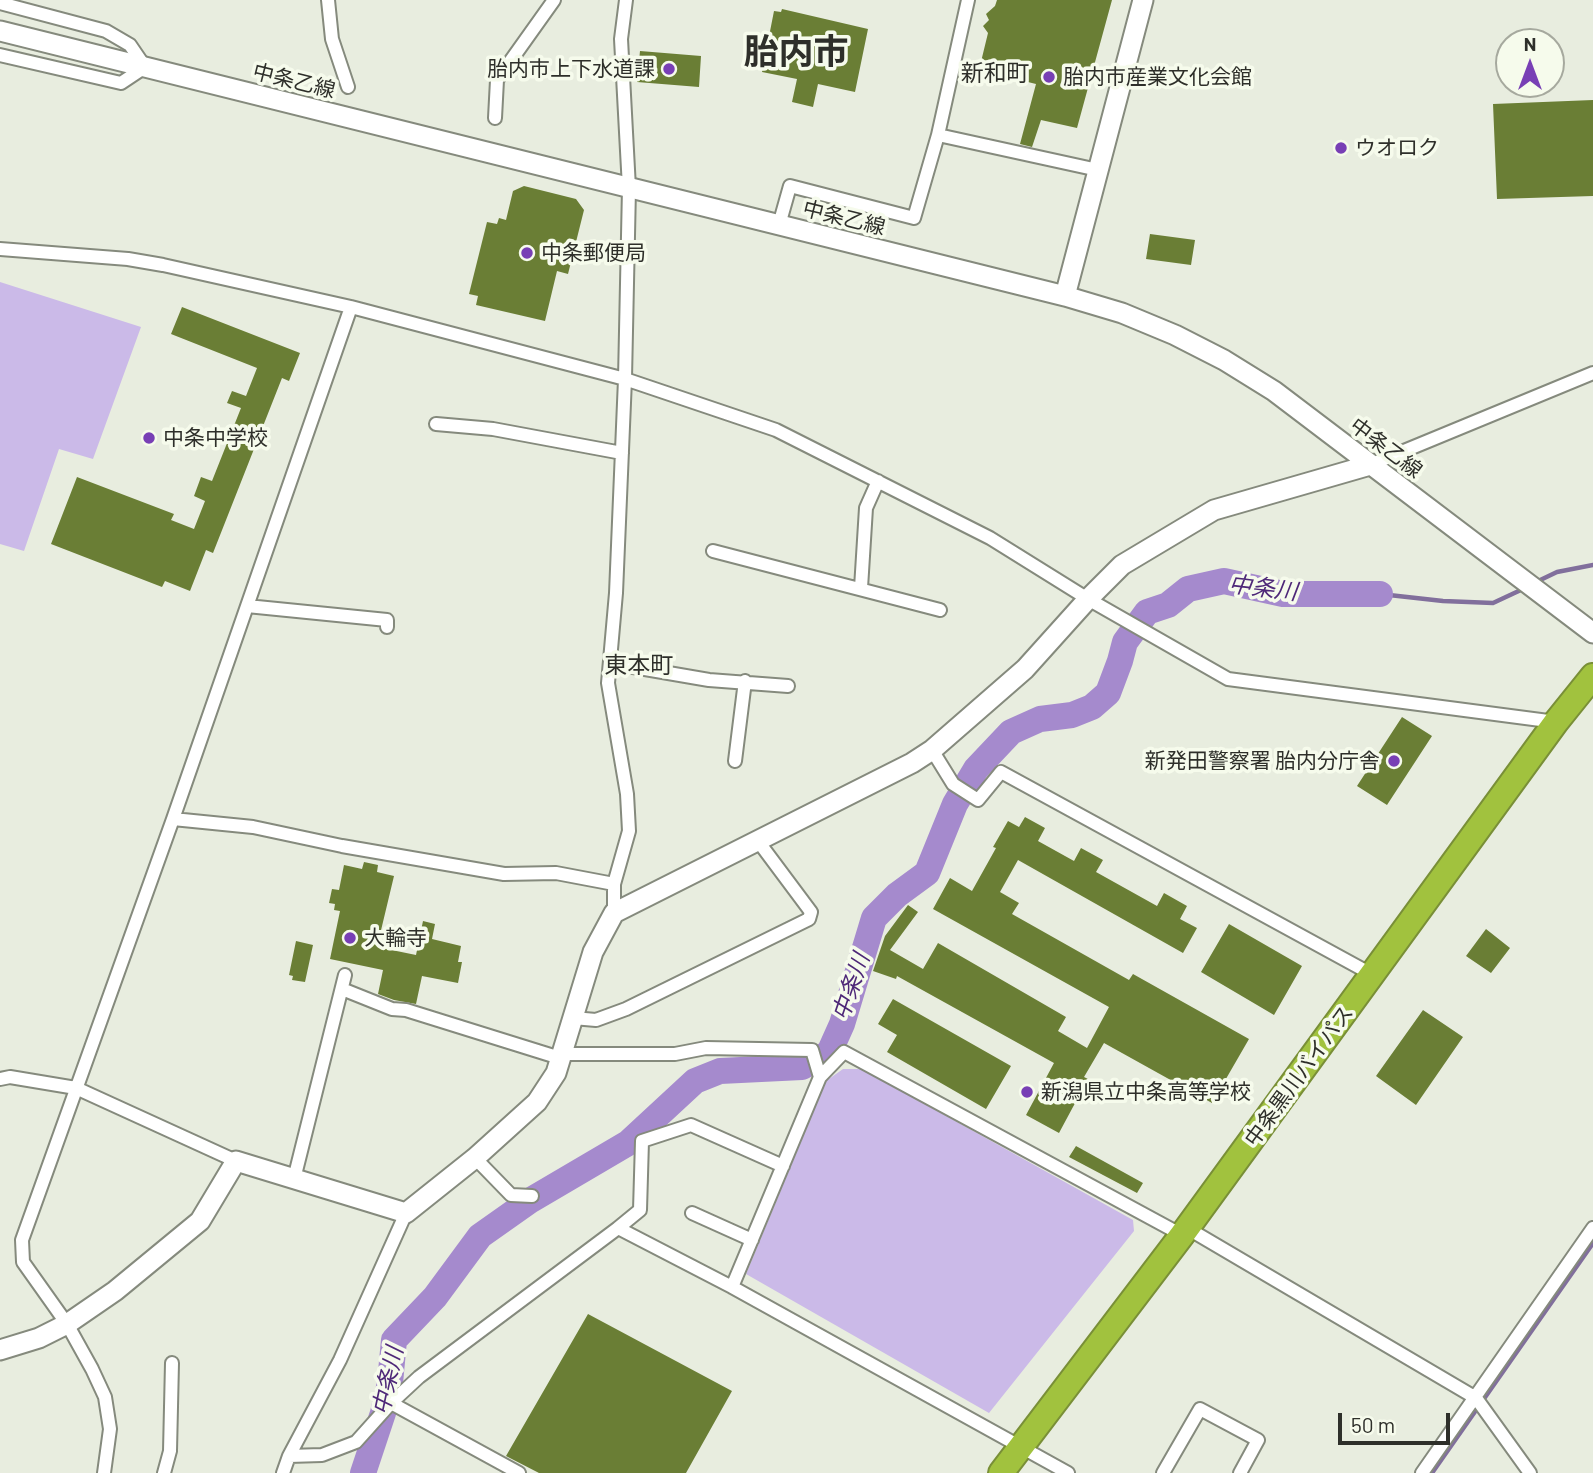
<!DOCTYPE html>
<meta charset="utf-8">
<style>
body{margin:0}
#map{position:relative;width:1593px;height:1473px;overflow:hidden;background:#e8eddf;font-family:Barlow,sans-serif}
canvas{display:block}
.north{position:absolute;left:1495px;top:28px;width:70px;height:70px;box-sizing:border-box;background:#f6fbec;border:2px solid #a6a99e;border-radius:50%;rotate:0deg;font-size:19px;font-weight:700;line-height:28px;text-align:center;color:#2e2f2a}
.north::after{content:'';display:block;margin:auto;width:24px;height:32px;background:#783fb5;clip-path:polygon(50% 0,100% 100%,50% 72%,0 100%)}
.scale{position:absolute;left:1338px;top:1413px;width:112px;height:32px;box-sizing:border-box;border:4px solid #2e2f2a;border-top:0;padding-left:9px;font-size:21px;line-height:24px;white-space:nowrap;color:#2e2f2a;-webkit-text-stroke:5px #f6fbec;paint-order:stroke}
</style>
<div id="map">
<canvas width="1593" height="1473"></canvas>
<div class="north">N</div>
<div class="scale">50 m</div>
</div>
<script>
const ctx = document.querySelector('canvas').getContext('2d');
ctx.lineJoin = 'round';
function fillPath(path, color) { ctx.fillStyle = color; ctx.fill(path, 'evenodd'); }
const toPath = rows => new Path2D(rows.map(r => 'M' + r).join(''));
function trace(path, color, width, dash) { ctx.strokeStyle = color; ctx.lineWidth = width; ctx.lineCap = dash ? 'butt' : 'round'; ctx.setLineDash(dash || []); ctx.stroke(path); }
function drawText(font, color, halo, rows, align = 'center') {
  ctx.font = font + ' Barlow,"Noto Sans JP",sans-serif'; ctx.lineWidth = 7; ctx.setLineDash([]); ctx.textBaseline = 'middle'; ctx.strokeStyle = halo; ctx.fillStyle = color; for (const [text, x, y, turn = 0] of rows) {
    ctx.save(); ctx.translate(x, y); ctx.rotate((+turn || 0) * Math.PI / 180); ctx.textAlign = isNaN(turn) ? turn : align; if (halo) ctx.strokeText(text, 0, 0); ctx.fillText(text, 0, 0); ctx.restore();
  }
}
fillPath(toPath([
 [0,282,141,327,93,459,59,449,24,551,0,544],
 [843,1069,862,1069,1133,1220,1134,1231,989,1413,746,1274,826,1081]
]), '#cbbae8');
trace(toPath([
 [1534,583,1557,572,1593,565],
 [1380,594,1443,601,1493,603,1523,589],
 [1432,1473,1593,1243]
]), '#816f9c', 4.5);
trace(toPath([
 [363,1473,383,1413,390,1383,394,1340,435,1297,480,1236,531,1200,628,1143,695,1081,720,1071,802,1067,829,1053,842,1024,874,918,897,895,927,873,955,804,976,769,1011,732,1040,719,1072,715,1092,707,1108,693,1120,661,1125,642,1147,612,1168,605,1188,589,1224,581,1283,594,1380,594]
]), '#a58acd', 26);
fillPath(toPath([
 [997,0,1112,0,1077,128,1041,120,1032,147,1020,144,1036,84,979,70,988,33,983,26,989,20,986,14,995,6],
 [782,9,868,29,855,92,818,84,813,107,792,102,797,79,762,72,774,11,781,12],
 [640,51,701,56,699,87,637,82],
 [1593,100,1593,196,1497,199,1493,104],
 [524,186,576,199,584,210,568,274,557,271,545,321,476,305,478,296,469,294,487,222,497,224,499,218,506,220,513,191],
 [1150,234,1195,240,1191,265,1146,259],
 [182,307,300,353,289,381,282,378,213,553,206,550,190,591,165,581,162,587,51,544,77,477,174,514,171,520,194,529,205,501,194,496,201,477,212,481,241,408,227,403,232,391,246,396,257,368,171,334],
 [1402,717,1432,736,1387,805,1357,786],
 [1025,817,1045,828,1038,841,1074,861,1081,848,1103,860,1096,872,1157,906,1164,893,1187,906,1180,919,1197,928,1183,953,1018,860,1000,892,1019,903,1012,914,1129,980,1133,974,1249,1039,1212,1103,1104,1043,1084,1077,1088,1079,1059,1133,1026,1115,1054,1063,897,976,896,979,873,971,885,936,908,905,918,912,890,950,923,969,938,943,1066,1017,1058,1031,1087,1048,1109,1007,933,909,950,878,972,891,996,848,993,847,1008,821,1019,827],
 [364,862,378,865,377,872,394,876,377,947,416,955,423,921,435,924,432,939,461,946,458,962,462,962,458,983,422,976,416,1004,394,1000,378,994,383,970,330,959,340,911,334,910,335,904,329,903,332,889,339,890,344,865,362,869],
 [1229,924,1302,966,1274,1015,1201,972],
 [1486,929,1510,948,1491,973,1466,956],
 [296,941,313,945,305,982,292,980,293,976,289,975],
 [893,999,1011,1066,986,1109,887,1052,897,1035,878,1024],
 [1423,1010,1463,1037,1416,1105,1376,1076],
 [1076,1146,1143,1183,1137,1193,1069,1157],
 [588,1314,732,1391,686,1473,539,1473,506,1456]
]), '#6a7e35');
const street = toPath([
 [328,0,332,39,348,87],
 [968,0,938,135,1098,170],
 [0,3,106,31,130,45,145,67,121,83,0,55],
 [495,118,497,80,554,0],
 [779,225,790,186,914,218,938,135],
 [0,249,128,259,163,265,351,307,625,379,776,430,990,538,1088,599,1228,679,1556,722],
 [436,424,493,429,622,453],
 [1370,465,1593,373],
 [713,551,940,610],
 [861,588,866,508,878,481],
 [247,606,387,620,387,627],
 [610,663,709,680,788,686],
 [932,750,953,784,978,800,1001,772,1373,975],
 [735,761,745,681],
 [173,819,253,827,342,846,504,874,556,873,614,884],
 [614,913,614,884,629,831,627,794,608,683,616,593,625,379,629,188,621,39,626,0],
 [342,989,392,1009,406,1010,560,1058],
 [573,1018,596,1020,626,1009,809,919,811,912,758,841],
 [562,1054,675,1054,706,1048,812,1050,820,1077],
 [0,1079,10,1077,76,1088,236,1161],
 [475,1158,511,1195,532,1196],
 [294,1179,345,975],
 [692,1213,752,1240],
 [618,1228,640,1210,642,1141,691,1125,783,1166],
 [1187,1228,1476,1398,1530,1473],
 [732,1287,820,1077,844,1052,1182,1235],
 [391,1403,519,1473],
 [289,1456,322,1455,356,1442,391,1403,419,1377,618,1228,732,1287,1068,1473],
 [104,1473,110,1429,105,1397,92,1369,67,1324,23,1262,22,1240,173,819,351,307],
 [164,1473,170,1451,172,1363],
 [283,1473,289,1456,340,1360,406,1213],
 [1163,1473,1200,1409,1258,1440,1240,1473],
 [1422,1473,1593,1228]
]);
const secondary = toPath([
 [0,31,1065,296,1122,313,1175,335,1224,360,1274,391,1593,633],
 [1065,296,1143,0],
 [0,1350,39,1338,67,1324,115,1291,200,1221,236,1161,406,1213,475,1158,537,1102,556,1073,593,952,614,913,912,763,932,750,1025,669,1088,599,1122,565,1214,510,1370,465]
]);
const highway = toPath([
 [1001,1473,1182,1235,1556,722,1593,676]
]);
trace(street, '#858a7d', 16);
trace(secondary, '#858a7d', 23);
trace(highway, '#798f37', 28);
trace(street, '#fff', 12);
trace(secondary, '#fff', 19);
trace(highway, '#a1c23e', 24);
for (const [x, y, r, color] of [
 [669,69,7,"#783fb5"],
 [1049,77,7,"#783fb5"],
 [1341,148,7,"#783fb5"],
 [527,253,7,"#783fb5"],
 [149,438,7,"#783fb5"],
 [1394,761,7,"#783fb5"],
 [350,938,7,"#783fb5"],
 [1027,1092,7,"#783fb5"]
]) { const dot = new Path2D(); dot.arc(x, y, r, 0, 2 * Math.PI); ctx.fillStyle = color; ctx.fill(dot); trace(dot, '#f6fbec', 2.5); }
drawText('21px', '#2e2f2a', '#f6fbec', [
 ["胎内市上下水道課",655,69,"right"],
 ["胎内市産業文化会館",1063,77],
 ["ウオロク",1355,148],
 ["中条郵便局",541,253],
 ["中条中学校",163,438],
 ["新発田警察署 胎内分庁舎",1380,761,"right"],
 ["大輪寺",364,938],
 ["新潟県立中条高等学校",1041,1092]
], 'left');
drawText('21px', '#2e2f2a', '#f6fbec', [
 ["中条乙線",294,81,14],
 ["中条乙線",844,218,14],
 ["中条乙線",1386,448,37],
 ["中条黒川バイパス",1299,1076,-54]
]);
drawText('23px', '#2e2f2a', '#f6fbec', [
 ["新和町",995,73],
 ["東本町",639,665]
]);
drawText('italic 23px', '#4e2878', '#f6fbec', [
 ["中条川",1263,588,7],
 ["中条川",851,987,-71],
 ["中条川",388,1381,-78]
]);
drawText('bold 35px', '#2e2f2a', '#f6fbec', [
 ["胎内市",796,52]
]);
</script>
